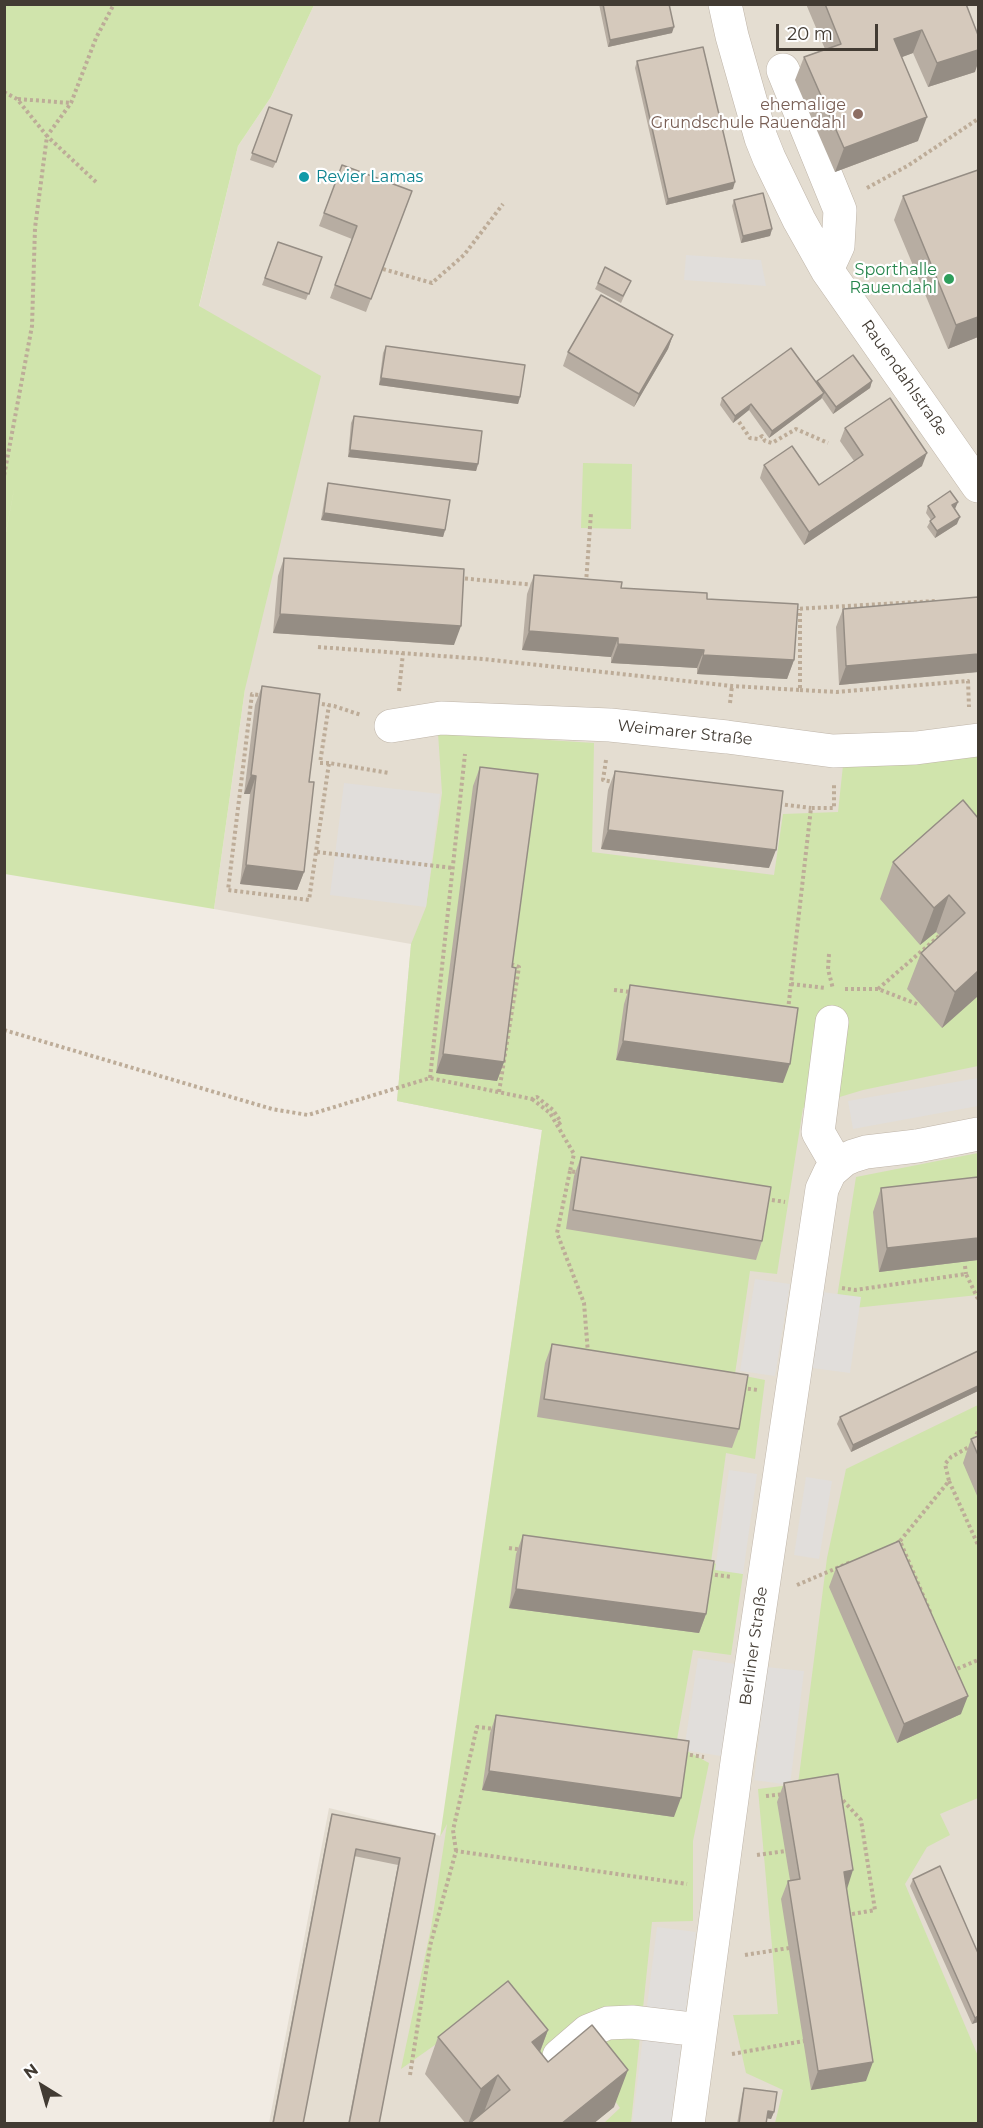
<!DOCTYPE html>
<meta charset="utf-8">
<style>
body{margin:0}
#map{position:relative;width:983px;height:2128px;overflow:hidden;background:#f1ebe3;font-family:Montserrat,sans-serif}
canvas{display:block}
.frame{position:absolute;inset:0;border:6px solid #423b33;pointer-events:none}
.north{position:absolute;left:12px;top:2056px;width:60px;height:60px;-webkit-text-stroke:4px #fff;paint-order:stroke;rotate:323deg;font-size:16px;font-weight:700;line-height:24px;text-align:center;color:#423b33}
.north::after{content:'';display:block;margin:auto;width:21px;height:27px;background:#423b33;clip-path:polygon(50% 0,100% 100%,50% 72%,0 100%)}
.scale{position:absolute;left:776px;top:24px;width:102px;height:27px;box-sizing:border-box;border:3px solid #423b33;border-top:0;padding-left:8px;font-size:18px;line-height:21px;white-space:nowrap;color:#423b33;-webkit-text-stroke:4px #fff;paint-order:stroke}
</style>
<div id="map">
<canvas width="983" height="2128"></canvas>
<div class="frame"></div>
<div class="north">N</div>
<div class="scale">20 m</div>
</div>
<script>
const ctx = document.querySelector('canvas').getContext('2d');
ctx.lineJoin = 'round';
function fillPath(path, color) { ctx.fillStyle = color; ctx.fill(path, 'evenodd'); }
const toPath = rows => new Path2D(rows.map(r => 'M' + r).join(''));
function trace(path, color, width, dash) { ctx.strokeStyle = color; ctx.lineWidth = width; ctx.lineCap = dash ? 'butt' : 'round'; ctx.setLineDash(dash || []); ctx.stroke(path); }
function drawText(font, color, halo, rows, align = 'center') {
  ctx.font = font + ' Montserrat,sans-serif'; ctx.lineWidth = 4.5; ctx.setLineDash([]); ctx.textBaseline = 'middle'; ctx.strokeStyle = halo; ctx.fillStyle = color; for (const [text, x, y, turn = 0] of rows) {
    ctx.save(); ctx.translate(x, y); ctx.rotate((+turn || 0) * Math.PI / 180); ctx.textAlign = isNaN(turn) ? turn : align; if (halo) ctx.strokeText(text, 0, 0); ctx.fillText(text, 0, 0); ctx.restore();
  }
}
fillPath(toPath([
 [314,5,978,5,978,2123,269,2123,329,1808,441,1836,542,1130,397,1101,411,944,214,909,245,689,199,307,238,146,271,97]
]), '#e4ddd1');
fillPath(toPath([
 [5,4,314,5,271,97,238,146,199,306,321,376,245,689,214,909,5,874,4,543,16,479,5,537],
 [583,463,632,464,631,529,581,528],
 [438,733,594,743,592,852,774,875,783,814,838,812,844,756,978,744,978,1066,863,1090,803,1108,777,1274,750,1271,735,1374,765,1380,755,1459,726,1453,711,1562,743,1574,731,1655,693,1650,676,1745,709,1763,693,1841,693,1921,652,1922,631,2123,604,2123,620,2108,584,2056,548,2075,497,2001,401,2069,431,1928,447,1824,440,1837,542,1130,397,1101,411,944,426,907,442,793],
 [978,1153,978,1295,835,1310,856,1177],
 [978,1405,978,1798,940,1814,950,1835,927,1847,905,1884,978,2056,978,2123,775,2123,783,2090,746,2073,733,2015,778,2014,758,1789,798,1784,827,1558,846,1469]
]), '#d0e4ac');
fillPath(toPath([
 [686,255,761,260,766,286,684,280],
 [344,783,440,794,426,907,330,895],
 [978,1078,978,1106,853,1129,848,1101],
 [755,1279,790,1284,775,1376,740,1371],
 [822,1292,861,1297,850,1373,812,1368],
 [729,1470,757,1474,743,1574,715,1570],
 [806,1477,832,1481,819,1559,794,1555],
 [698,1658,742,1665,727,1757,684,1750],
 [767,1667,804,1671,790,1785,754,1780],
 [657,1927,696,1932,671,2123,632,2124]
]), '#e1dedb');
const minor = toPath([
 [725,4,732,36,761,138,769,158,799,220,827,270,978,486],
 [783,70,840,210,838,246,827,270],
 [391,726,441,718,610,725,727,737,833,751,916,748,978,740],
 [832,1022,818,1132,837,1165],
 [559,2056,588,2031,608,2023,632,2022,700,2030],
 [688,2124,737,1762,822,1189,830,1172,844,1160,853,1156,866,1152,917,1146,978,1134]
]);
trace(minor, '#bfb5a9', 34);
trace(toPath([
 [4,92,17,99,47,136,35,228,32,326,4,476],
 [18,99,71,103],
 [96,182,47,136,71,103,96,38,114,4],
 [867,188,909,165,978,119],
 [383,269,432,283,464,255,503,204],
 [739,422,750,438,758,439,762,436,765,441,772,443,796,429,828,443],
 [459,578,535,585],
 [586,583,591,513],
 [794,609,936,601],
 [318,647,483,659,732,686,800,690,800,609],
 [800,690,837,692,968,681,969,707],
 [399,691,403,653],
 [264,696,252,694,228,890,309,900,329,763,389,773],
 [316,703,334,706,361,715],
 [730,703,732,686],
 [606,760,603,780,614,782],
 [329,763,320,763,329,705],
 [779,804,811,808],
 [317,852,453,868],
 [829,954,828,969,833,989],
 [791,984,826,988],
 [845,989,878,989,917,1004],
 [878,989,939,936],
 [614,990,631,992],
 [788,1010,811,808,834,808,834,785],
 [4,1030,272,1109,308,1115,430,1078,532,1099,537,1097,553,1110,561,1122,557,1125],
 [430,1078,465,754],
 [499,1092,519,967,511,964],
 [532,1099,550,1113,574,1154,570,1171,580,1173],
 [570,1171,557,1233,584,1303,588,1353],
 [766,1199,785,1202],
 [965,1266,966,1274],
 [842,1288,855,1290,966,1274,978,1299],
 [742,1388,758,1390],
 [974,1440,978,1431],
 [949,1481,978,1545],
 [900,1541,949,1481,945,1464,951,1457,978,1442],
 [897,1543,900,1541,931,1614],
 [509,1548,523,1550],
 [709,1574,732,1577],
 [797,1585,851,1562],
 [952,1671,978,1660],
 [684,1754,704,1757],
 [766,1796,785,1794],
 [839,1796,861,1820,875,1910,847,1915],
 [456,1851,453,1830,477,1727,496,1729],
 [757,1855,786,1851],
 [745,1955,789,1948],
 [732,2054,804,2041],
 [410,2075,430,1946,456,1851,687,1884]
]), '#bdac98', 4, [3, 3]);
trace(minor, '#fff', 33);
fillPath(toPath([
 [599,4,669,4,672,33,608,47],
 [806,4,966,4,975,72,928,87,913,53,902,57,918,141,835,172,795,80,804,57,825,49],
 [637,61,733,189,666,205,635,68],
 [269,107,276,162,273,168,250,160],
 [342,165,412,191,366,312,330,298,352,239,319,226],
 [903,196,978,337,948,349,894,220],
 [734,200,772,229,770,236,741,243,732,206],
 [278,242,322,257,306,300,262,285],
 [631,281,621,303,595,289,598,283],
 [673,335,668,349,634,407,563,366,568,352],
 [386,346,520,397,518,404,379,385,383,353],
 [817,381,872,381,870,388,833,414,822,398,821,399,769,438,749,410,733,423,720,405,722,398,816,383],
 [354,416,478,464,476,471,348,457,351,423],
 [845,428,922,466,804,545,760,478,764,465,819,485,854,461,840,441],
 [328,483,445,530,443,537,321,520,326,490],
 [958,502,954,509,957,524,935,538,927,527,931,520,926,513,928,506],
 [284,558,454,645,273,633,278,576],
 [534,575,621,588,707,599,794,660,787,679,697,674,697,668,611,663,611,657,522,650,527,594],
 [978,597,978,672,839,685,836,627,843,609],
 [262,686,309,782,304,872,297,890,240,884,250,794,244,794,255,705],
 [480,767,512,967,504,1062,497,1081,436,1073,473,786],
 [615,771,769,868,601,849,608,790],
 [963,800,978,996,942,1028,907,989,921,953,940,936,936,932,920,945,880,899,893,862],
 [630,985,783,1083,616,1060,624,1004],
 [581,1157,762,1241,756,1260,566,1229,574,1176],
 [978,1177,978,1260,879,1272,873,1212,881,1188],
 [552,1344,739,1429,732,1448,537,1417,545,1363],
 [978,1351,978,1391,851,1452,837,1424,840,1417],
 [978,1436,978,1498,963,1463,971,1439],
 [523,1535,706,1614,699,1633,509,1608,516,1554],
 [836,1568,961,1714,897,1743,829,1587],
 [496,1715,674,1817,482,1790,490,1733],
 [784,1783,847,1888,866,2081,811,2090,781,1899,788,1881,790,1880,777,1802],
 [332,1814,435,1834,379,2124,348,2124,398,1865,354,1856,303,2124,272,2124,330,1821],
 [913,1879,978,1953,978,2022,972,2024,910,1886],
 [548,2030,540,2052,548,2062,614,2107,593,2124,466,2124,425,2074,438,2037],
 [744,2088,774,2112,771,2119,767,2118,766,2124,737,2124,742,2095]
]), '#b7ada2');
fillPath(toPath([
 [674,27,672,33,608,47,610,40],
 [922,30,913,53,886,63,894,39],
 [978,50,978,63,975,72,928,87,937,63],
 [927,117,918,141,835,172,844,148],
 [735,182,733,189,666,205,668,199],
 [772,229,770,236,741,243,743,236],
 [978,317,978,337,948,349,956,325],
 [673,335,668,349,634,407,639,394],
 [381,378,520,397,518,404,379,385],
 [872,381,870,388,833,414,836,407],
 [824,393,821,399,769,438,772,431],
 [751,404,749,410,733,423,735,416],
 [350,450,478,464,476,471,348,457],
 [927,453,922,466,804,545,809,532],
 [958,502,955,509,950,512,952,505],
 [324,513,445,530,443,537,321,520],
 [960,517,957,524,935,538,937,531],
 [280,614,461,626,454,645,273,633],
 [529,631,618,638,611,657,522,650],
 [618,644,704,650,697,668,611,663],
 [978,654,978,672,839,685,846,666],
 [703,655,794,660,787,679,697,674],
 [251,775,256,776,250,794,244,794],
 [608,830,776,850,769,868,601,849],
 [246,865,304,872,297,890,240,884],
 [949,895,936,932,920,945,934,908],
 [978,971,978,996,942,1028,955,992],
 [623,1041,790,1064,783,1083,616,1060],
 [443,1054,504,1062,497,1081,436,1073],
 [978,1238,978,1260,879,1272,887,1248],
 [978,1386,978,1391,851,1452,853,1445],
 [516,1589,706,1614,699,1633,509,1608],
 [968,1696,961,1714,897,1743,904,1724],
 [489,1771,681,1798,674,1817,482,1790],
 [853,1870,847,1889,844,1872],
 [978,2016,978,2022,972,2024,975,2018],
 [548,2030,534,2067,532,2042],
 [873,2062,866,2081,811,2090,818,2071],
 [628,2070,614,2107,593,2124,561,2124],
 [498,2075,484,2112,468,2124,481,2089],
 [768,2111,774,2112,771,2119,766,2118]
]), '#958d84');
const building = toPath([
 [603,4,669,4,674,27,610,40,603,4],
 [825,4,966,4,978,35,978,50,937,63,922,30,894,39,927,117,844,148,804,57,841,44,825,4],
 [703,47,735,182,668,199,637,61,703,47],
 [269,107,292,115,276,162,252,153,269,107],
 [342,165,412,191,371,299,335,285,357,226,324,213,342,165],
 [978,170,978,317,956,325,903,196,978,170],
 [763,193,772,229,743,236,734,200,763,193],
 [278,242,322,257,309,294,265,278,278,242],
 [605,267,631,281,623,296,598,283,605,267],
 [601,295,673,335,639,394,568,352,601,295],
 [386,346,525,365,520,397,381,378,386,346],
 [791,348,824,393,772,431,751,404,735,416,722,398,791,348],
 [853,355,872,381,836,407,817,381,853,355],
 [890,398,927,453,809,532,764,465,792,446,819,485,863,455,845,428,890,398],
 [354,416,482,431,478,464,350,450,354,416],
 [328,483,450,500,445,530,324,513,328,483],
 [950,491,958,502,952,505,960,517,937,531,930,521,935,517,928,506,950,491],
 [284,558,464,569,461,626,280,614,284,558],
 [534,575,622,582,621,588,707,593,707,599,798,604,794,660,703,655,704,650,618,644,618,638,529,631,534,575],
 [978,597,978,654,846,666,843,609,978,597],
 [262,686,320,694,309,782,314,782,304,872,246,865,256,776,251,775,262,686],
 [480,767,538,774,512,967,516,968,504,1062,443,1054,480,767],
 [615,771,783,791,776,850,608,830,615,771],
 [963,800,978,818,978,971,955,992,921,953,965,913,949,895,934,908,893,862,963,800],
 [630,985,798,1008,790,1064,623,1041,630,985],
 [581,1157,771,1187,762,1241,573,1210,581,1157],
 [978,1177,978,1238,887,1248,881,1188,978,1177],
 [552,1344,748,1375,739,1429,544,1399,552,1344],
 [978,1351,978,1386,853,1445,840,1417,978,1351],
 [978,1436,978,1455,971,1439,978,1436],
 [523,1535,714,1561,706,1614,516,1589,523,1535],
 [899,1541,968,1696,904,1724,836,1568,899,1541],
 [496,1715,689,1741,681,1798,489,1771,496,1715],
 [838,1774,853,1870,844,1872,873,2062,818,2071,788,1881,800,1879,784,1783,838,1774],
 [332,1814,435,1834,379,2124,349,2124,400,1858,356,1849,303,2124,273,2124,332,1814],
 [940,1866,978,1953,978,2016,975,2018,913,1879,940,1866],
 [508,1981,548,2030,532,2042,548,2062,592,2025,628,2070,561,2124,469,2124,510,2090,498,2075,481,2089,438,2037,508,1981],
 [744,2088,777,2092,774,2112,768,2111,766,2124,739,2124,744,2088]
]);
fillPath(building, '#d5c9bc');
trace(building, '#958d84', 1.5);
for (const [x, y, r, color] of [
 [858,114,6,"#8d6e63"],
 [304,177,6,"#0f9aa8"],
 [949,279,6,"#2e9e5b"]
]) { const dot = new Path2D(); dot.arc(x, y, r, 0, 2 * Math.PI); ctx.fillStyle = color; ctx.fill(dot); trace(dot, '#fff', 2); }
drawText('16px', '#785e54', '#fff', [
 ["ehemalige",846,105],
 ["Grundschule Rauendahl",846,123]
], 'right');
drawText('16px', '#0d838f', '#fff', [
 ["Revier Lamas",316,177]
], 'left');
drawText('16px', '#27864d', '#fff', [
 ["Sporthalle",937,270],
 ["Rauendahl",937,288]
], 'right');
drawText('16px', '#423b33', '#fff', [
 ["Rauendahlstraße",904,378,55],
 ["Weimarer Straße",685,733,6],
 ["Berliner Straße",754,1646,-82]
]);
</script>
